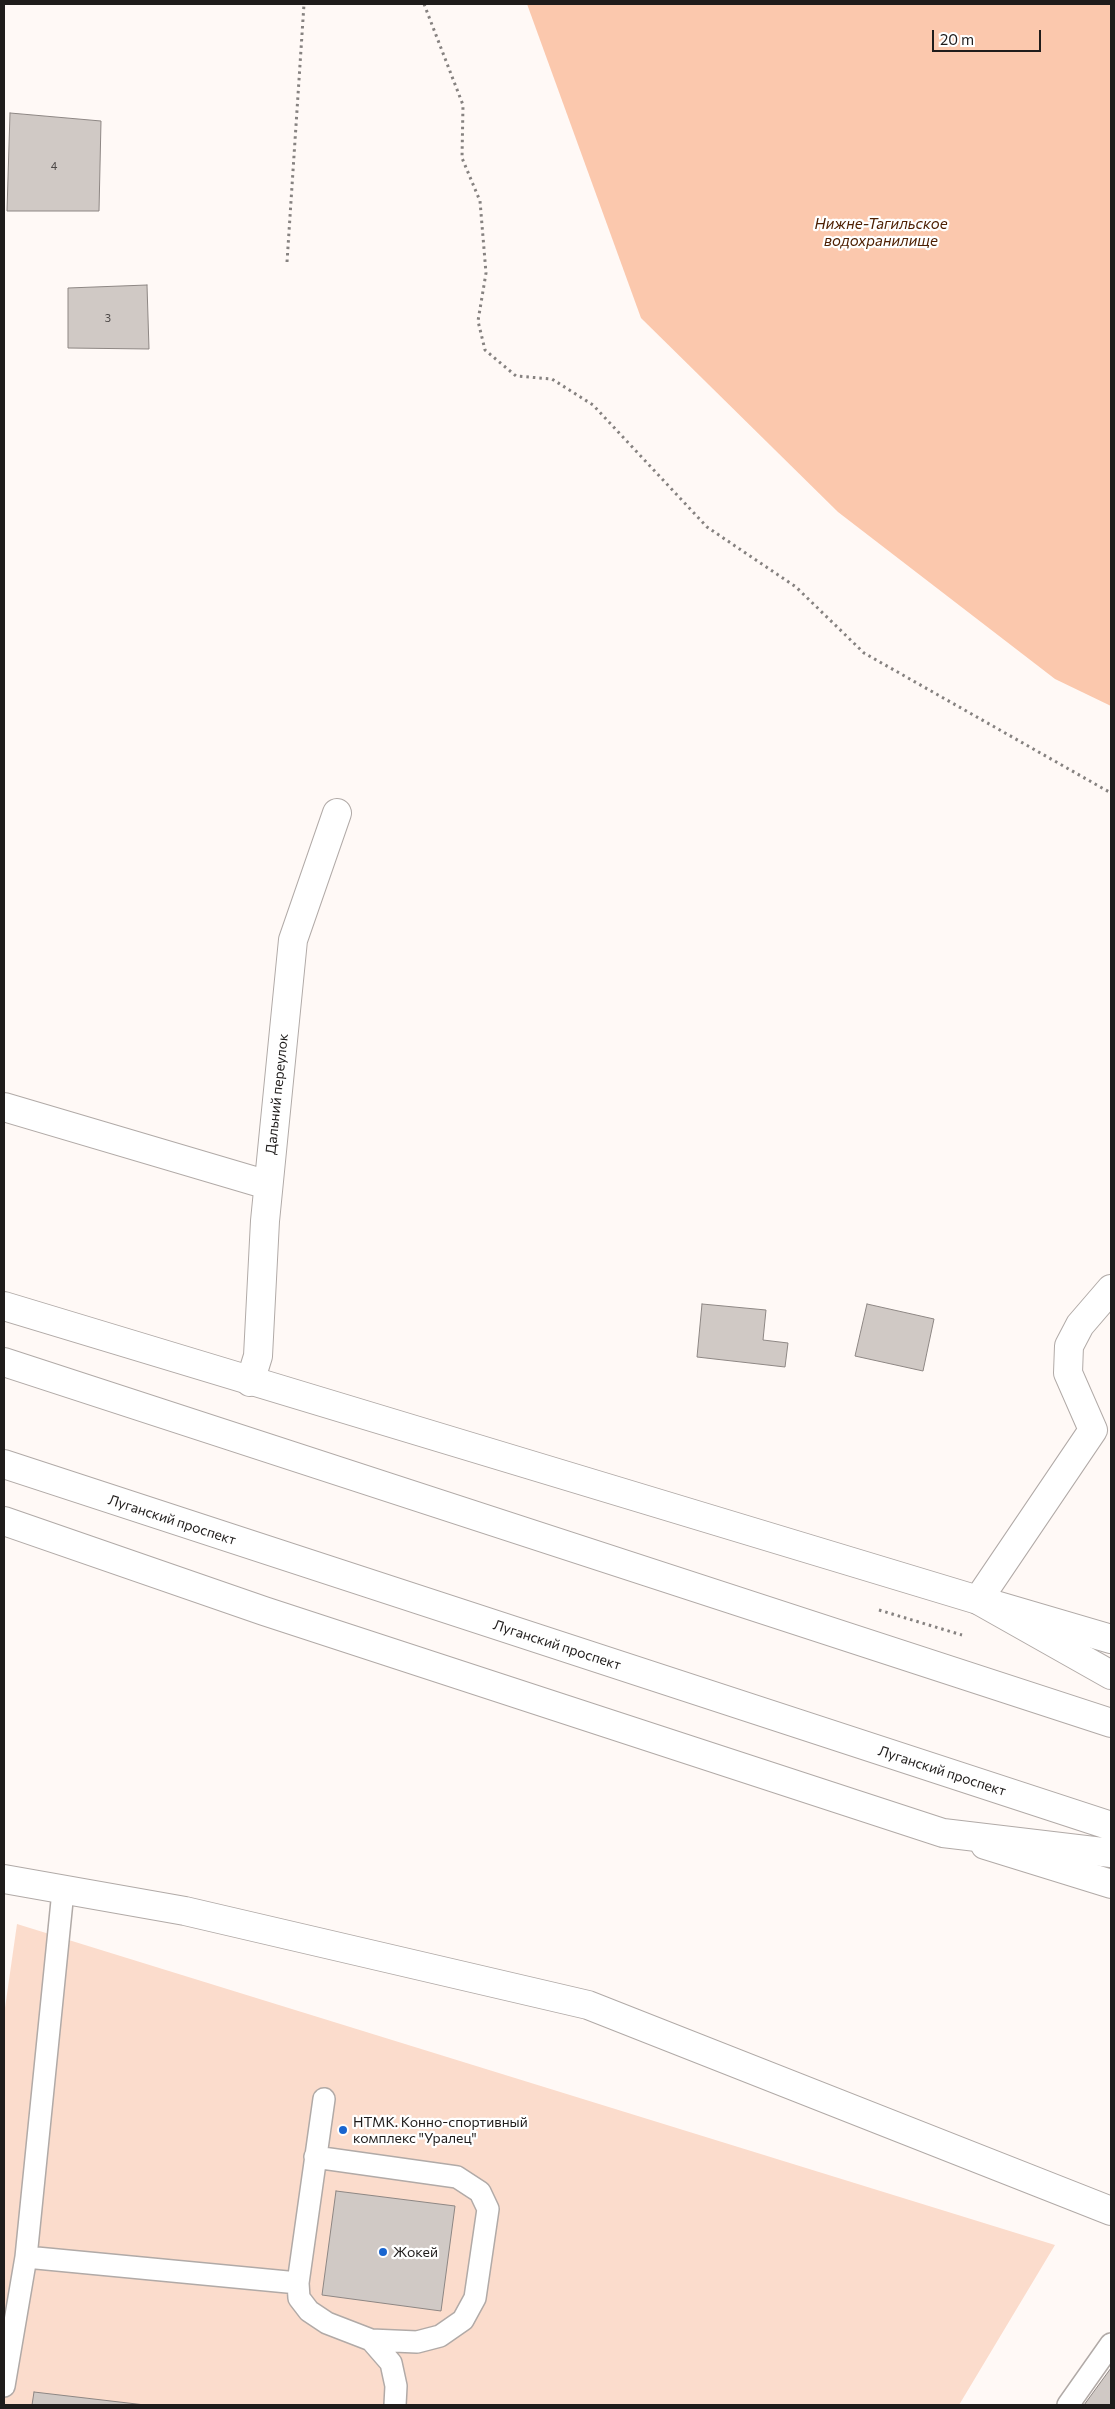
<!DOCTYPE html>
<meta charset="utf-8">
<style>
body{margin:0}
#map{position:relative;width:1115px;height:2409px;overflow:hidden;background:#fff9f6;font-family:Commissioner,sans-serif}
canvas{display:block}
.frame{position:absolute;inset:0;border:5px solid #1f1c1b;pointer-events:none}
.scale{position:absolute;left:932px;top:30px;width:109px;height:22px;box-sizing:border-box;border:2px solid #1f1c1b;border-top:0;padding-left:6px;font-size:15px;line-height:18px;white-space:nowrap;color:#1f1c1b;-webkit-text-stroke:4px #fff;paint-order:stroke}
</style>
<div id="map">
<canvas width="1115" height="2409"></canvas>
<div class="frame"></div>
<div class="scale">20 m</div>
</div>
<script>
const ctx = document.querySelector('canvas').getContext('2d');
ctx.lineJoin = 'round';
function fillPath(path, color) { ctx.fillStyle = color; ctx.fill(path, 'evenodd'); }
const toPath = rows => new Path2D(rows.map(r => 'M' + r).join(''));
function trace(path, color, width, dash) { ctx.strokeStyle = color; ctx.lineWidth = width; ctx.lineCap = dash ? 'butt' : 'round'; ctx.setLineDash(dash || []); ctx.stroke(path); }
function drawText(font, color, halo, rows, align = 'center') {
  ctx.font = font + ' Commissioner,sans-serif'; ctx.lineWidth = 4.5; ctx.setLineDash([]); ctx.textBaseline = 'middle'; ctx.strokeStyle = halo; ctx.fillStyle = color; for (const [text, x, y, turn = 0] of rows) {
    ctx.save(); ctx.translate(x, y); ctx.rotate((+turn || 0) * Math.PI / 180); ctx.textAlign = isNaN(turn) ? turn : align; if (halo) ctx.strokeText(text, 0, 0); ctx.fillText(text, 0, 0); ctx.restore();
  }
}
fillPath(toPath([
 [17,1924,1055,2245,959,2405,4,2405,4,2015]
]), '#fbdccc');
fillPath(toPath([
 [527,4,1111,4,1111,706,1055,679,838,512,641,318]
]), '#fbc8ad');
const building = toPath([
 [10,113,101,121,99,211,7,211,10,113],
 [147,285,149,349,68,348,68,288,147,285],
 [702,1304,766,1310,763,1340,788,1343,785,1367,697,1357,702,1304],
 [867,1304,934,1319,923,1371,855,1356,867,1304],
 [336,2191,455,2206,441,2311,322,2295,336,2191],
 [1111,2368,1111,2405,1084,2405,1111,2368],
 [34,2392,145,2405,32,2405,34,2392]
]);
fillPath(building, '#d0c9c5');
trace(building, '#8e8784', 1);
const service = toPath([
 [315,2157,457,2177,480,2192,488,2209,475,2298,463,2320,440,2336,417,2342,371,2340],
 [26,2257,298,2283,299,2298,309,2311,327,2323,371,2340,391,2363,396,2386,395,2405],
 [298,2283,324,2099],
 [4,2386,26,2257,63,1891],
 [1068,2405,1111,2344]
]);
const minor = toPath([
 [4,1107,268,1185],
 [1111,1289,1080,1325,1069,1346,1068,1373,1093,1430,978,1600,1111,1639],
 [250,1382,258,1356,265,1221,293,940,337,813],
 [985,1845,1111,1884],
 [4,1879,185,1911,588,2005,1111,2211]
]);
const secondary = toPath([
 [4,1306,978,1600,1111,1675],
 [4,1362,1111,1723],
 [4,1464,1111,1826],
 [4,1521,264,1611,943,1833,1111,1853]
]);
trace(service, '#b1aaa7', 24);
trace(minor, '#b1aaa7', 30);
trace(secondary, '#b1aaa7', 30);
trace(toPath([
 [424,4,463,105,462,158,480,201,486,273,478,321,485,350,516,376,552,379,593,405,707,527,796,587,864,653,1111,793],
 [287,262,304,4],
 [879,1610,962,1635]
]), '#868280', 3, [2.5, 4]);
trace(service, '#fff', 21);
trace(minor, '#fff', 28);
trace(secondary, '#fff', 28);
for (const [x, y, r, color] of [
 [343,2130,5,"#1965cf"],
 [383,2252,5,"#1965cf"]
]) { const dot = new Path2D(); dot.arc(x, y, r, 0, 2 * Math.PI); ctx.fillStyle = color; ctx.fill(dot); trace(dot, '#fff', 2); }
drawText('11px', '#4b4746', null, [
 ["4",54,166],
 ["3",108,318]
]);
drawText('14px', '#1f1c1b', '#fff', [
 ["Дальний переулок",277,1094,-84],
 ["Луганский проспект",172,1520,18],
 ["Луганский проспект",557,1645,18],
 ["Луганский проспект",942,1771,18]
]);
drawText('14px', '#1f1c1b', '#fff', [
 ["НТМК. Конно-спортивный",353,2122],
 ["комплекс \"Уралец\"",353,2138],
 ["Жокей",393,2252]
], 'left');
drawText('italic 15px', '#4e2003', '#fff', [
 ["Нижне-Тагильское",881,224],
 ["водохранилище",881,241]
]);
</script>
